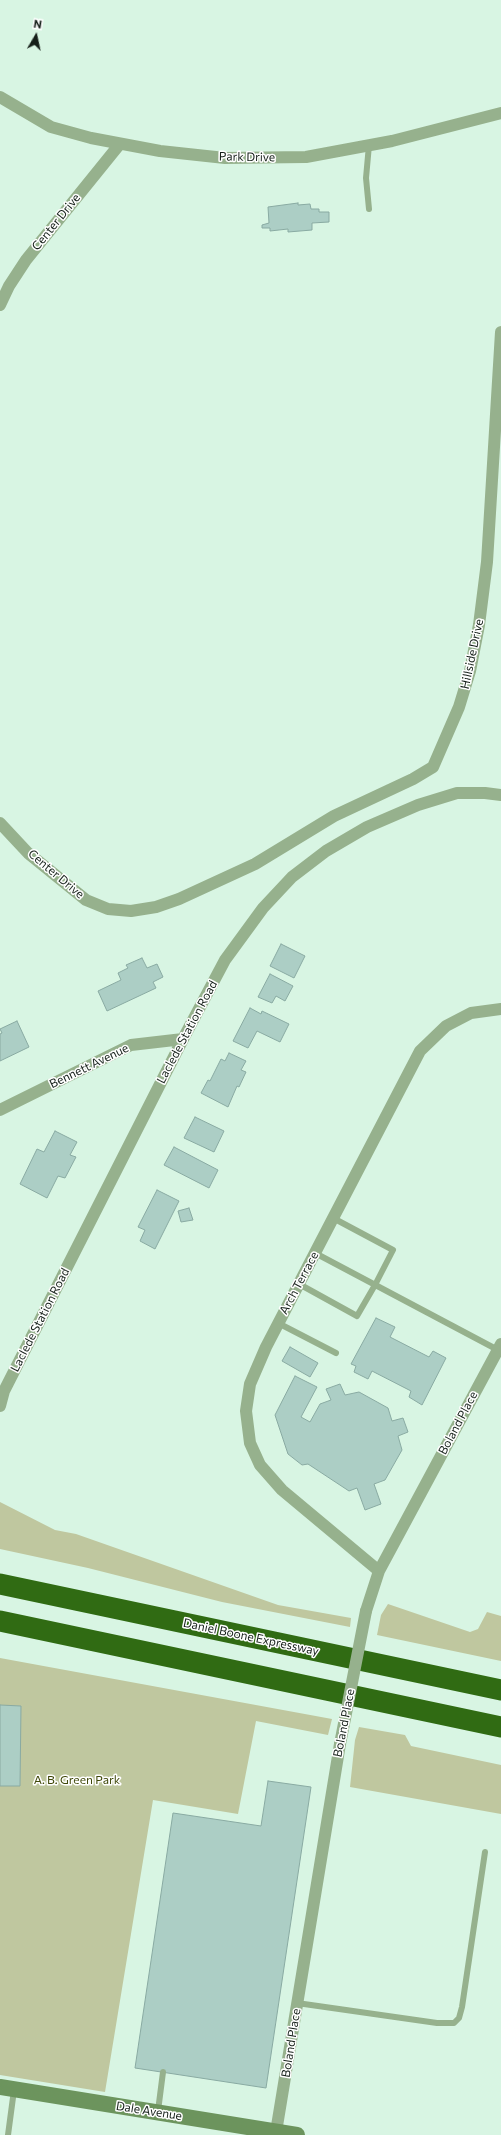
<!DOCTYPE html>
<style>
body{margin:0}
#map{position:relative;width:501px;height:2135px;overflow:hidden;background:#d8f5e3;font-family:Commissioner,sans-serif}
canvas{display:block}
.north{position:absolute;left:16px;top:16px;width:40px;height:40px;-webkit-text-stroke:3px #fff;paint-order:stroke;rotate:9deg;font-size:11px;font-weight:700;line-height:16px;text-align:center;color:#151f19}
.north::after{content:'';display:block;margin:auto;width:14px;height:18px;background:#151f19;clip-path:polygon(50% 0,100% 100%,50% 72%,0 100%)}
</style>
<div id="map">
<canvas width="501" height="2135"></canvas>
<div class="north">N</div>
</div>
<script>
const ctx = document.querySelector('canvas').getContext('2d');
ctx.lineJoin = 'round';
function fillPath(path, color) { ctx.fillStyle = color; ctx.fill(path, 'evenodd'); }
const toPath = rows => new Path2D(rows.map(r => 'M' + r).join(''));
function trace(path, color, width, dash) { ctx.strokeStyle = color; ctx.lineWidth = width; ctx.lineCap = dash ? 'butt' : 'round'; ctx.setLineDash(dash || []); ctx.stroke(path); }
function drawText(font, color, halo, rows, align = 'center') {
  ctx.font = font + ' Commissioner,sans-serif'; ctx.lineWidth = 3; ctx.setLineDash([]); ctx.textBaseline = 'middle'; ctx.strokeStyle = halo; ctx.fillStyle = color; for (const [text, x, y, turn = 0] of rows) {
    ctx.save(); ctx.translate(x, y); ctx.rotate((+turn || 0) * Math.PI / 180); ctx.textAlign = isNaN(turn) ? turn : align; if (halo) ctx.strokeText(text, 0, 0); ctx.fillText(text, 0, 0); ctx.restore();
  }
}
fillPath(toPath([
 [0,1502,55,1530,76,1534,278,1605,351,1618,350,1627,222,1602,88,1568,0,1549],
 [388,1604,470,1632,478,1629,487,1612,501,1616,501,1661,377,1635,381,1615],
 [0,1658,332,1719,328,1735,256,1721,238,1814,153,1800,105,2092,0,2075],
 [359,1727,405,1735,411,1746,501,1765,501,1814,350,1787,355,1740]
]), '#bfc79f');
const building = toPath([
 [298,203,298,205,310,204,311,209,319,209,319,212,329,212,329,222,312,223,312,230,288,232,288,229,270,231,270,228,262,228,262,225,269,223,268,207,298,203],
 [281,944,305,956,294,978,270,966,281,944],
 [142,958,147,968,157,964,163,977,153,982,156,988,107,1011,98,991,121,980,118,973,128,968,126,965,142,958],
 [270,974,293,986,285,1001,276,996,272,1003,258,997,270,974],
 [250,1008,261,1014,262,1011,289,1024,280,1042,257,1031,248,1048,233,1041,250,1008],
 [17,1021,29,1047,0,1061,0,1034,2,1033,0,1029,17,1021],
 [229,1053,246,1061,241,1070,246,1072,239,1087,237,1086,228,1107,201,1093,208,1080,210,1081,221,1059,225,1061,229,1053],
 [195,1117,224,1131,214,1152,184,1138,195,1117],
 [55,1131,77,1142,70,1155,76,1157,65,1178,58,1176,47,1198,20,1184,37,1149,44,1152,55,1131],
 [174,1147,218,1170,209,1188,164,1165,174,1147],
 [157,1190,179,1201,155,1249,140,1241,145,1230,138,1227,157,1190],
 [189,1208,193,1220,181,1222,178,1211,189,1208],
 [376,1318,395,1327,390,1337,429,1357,433,1351,446,1358,422,1405,409,1397,411,1391,372,1371,368,1379,354,1372,356,1366,351,1364,376,1318],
 [290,1347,318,1363,310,1377,282,1361,290,1347],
 [295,1376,317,1387,301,1417,310,1422,320,1404,331,1400,326,1389,340,1384,345,1395,359,1392,388,1408,392,1421,403,1418,408,1432,398,1436,402,1450,385,1480,374,1484,381,1504,365,1510,357,1488,349,1491,308,1464,302,1465,288,1454,275,1415,295,1376],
 [0,1705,21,1706,20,1786,0,1786,0,1705],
 [268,1781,311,1787,266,2088,135,2068,173,1813,261,1826,268,1781]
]);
fillPath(building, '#accec5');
trace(building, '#89aaa2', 1);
trace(toPath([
 [369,209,366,178,369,145],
 [315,1253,498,1350],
 [299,1284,357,1316,375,1285,393,1250,333,1218],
 [278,1323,336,1353],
 [297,2003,437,2023,454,2023,459,2018,462,2007,485,1852],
 [158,2111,163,2072],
 [8,2135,14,2090]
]), '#96b18d', 6);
trace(toPath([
 [0,97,51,127,91,138,160,151,225,158,306,157,392,141,501,113],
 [0,305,9,286,26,260,119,145],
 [0,823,28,853,86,900,108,909,131,911,156,907,179,899,255,864,334,816,413,779,433,767,459,707,470,671,479,625,487,562,501,332],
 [0,1110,131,1045,183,1039],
 [0,1406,4,1391,183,1039,225,960,263,908,292,877,326,851,367,827,418,805,457,793,485,793,501,795],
 [379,1571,282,1490,260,1465,250,1443,246,1411,250,1384,266,1347,420,1051,446,1026,471,1013,501,1009],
 [366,1611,379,1571,501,1344],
 [276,2132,340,1744]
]), '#96b18d', 12);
trace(toPath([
 [0,2087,297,2135]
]), '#6c945d', 16);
trace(toPath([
 [0,1584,501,1690],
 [0,1621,501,1727]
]), '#306b13', 21);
trace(toPath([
 [340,1744,366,1611]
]), '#96b18d', 12);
drawText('12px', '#151f19', '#fff', [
 ["Park Drive",247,157,1],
 ["Center Drive",56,222,-51],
 ["Hillside Drive",472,654,-78],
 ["Center Drive",56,874,40],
 ["Laclede Station Road",187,1032,-62],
 ["Bennett Avenue",89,1066,-26],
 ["Arch Terrace",299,1283,-62],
 ["Laclede Station Road",40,1320,-63],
 ["Boland Place",458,1423,-62],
 ["Daniel Boone Expressway",251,1637,12],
 ["Boland Place",344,1723,-79],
 ["Boland Place",291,2043,-81],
 ["Dale Avenue",149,2111,9]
]);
drawText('12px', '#3e4707', '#fff', [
 ["A. B. Green Park",77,1780]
]);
</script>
